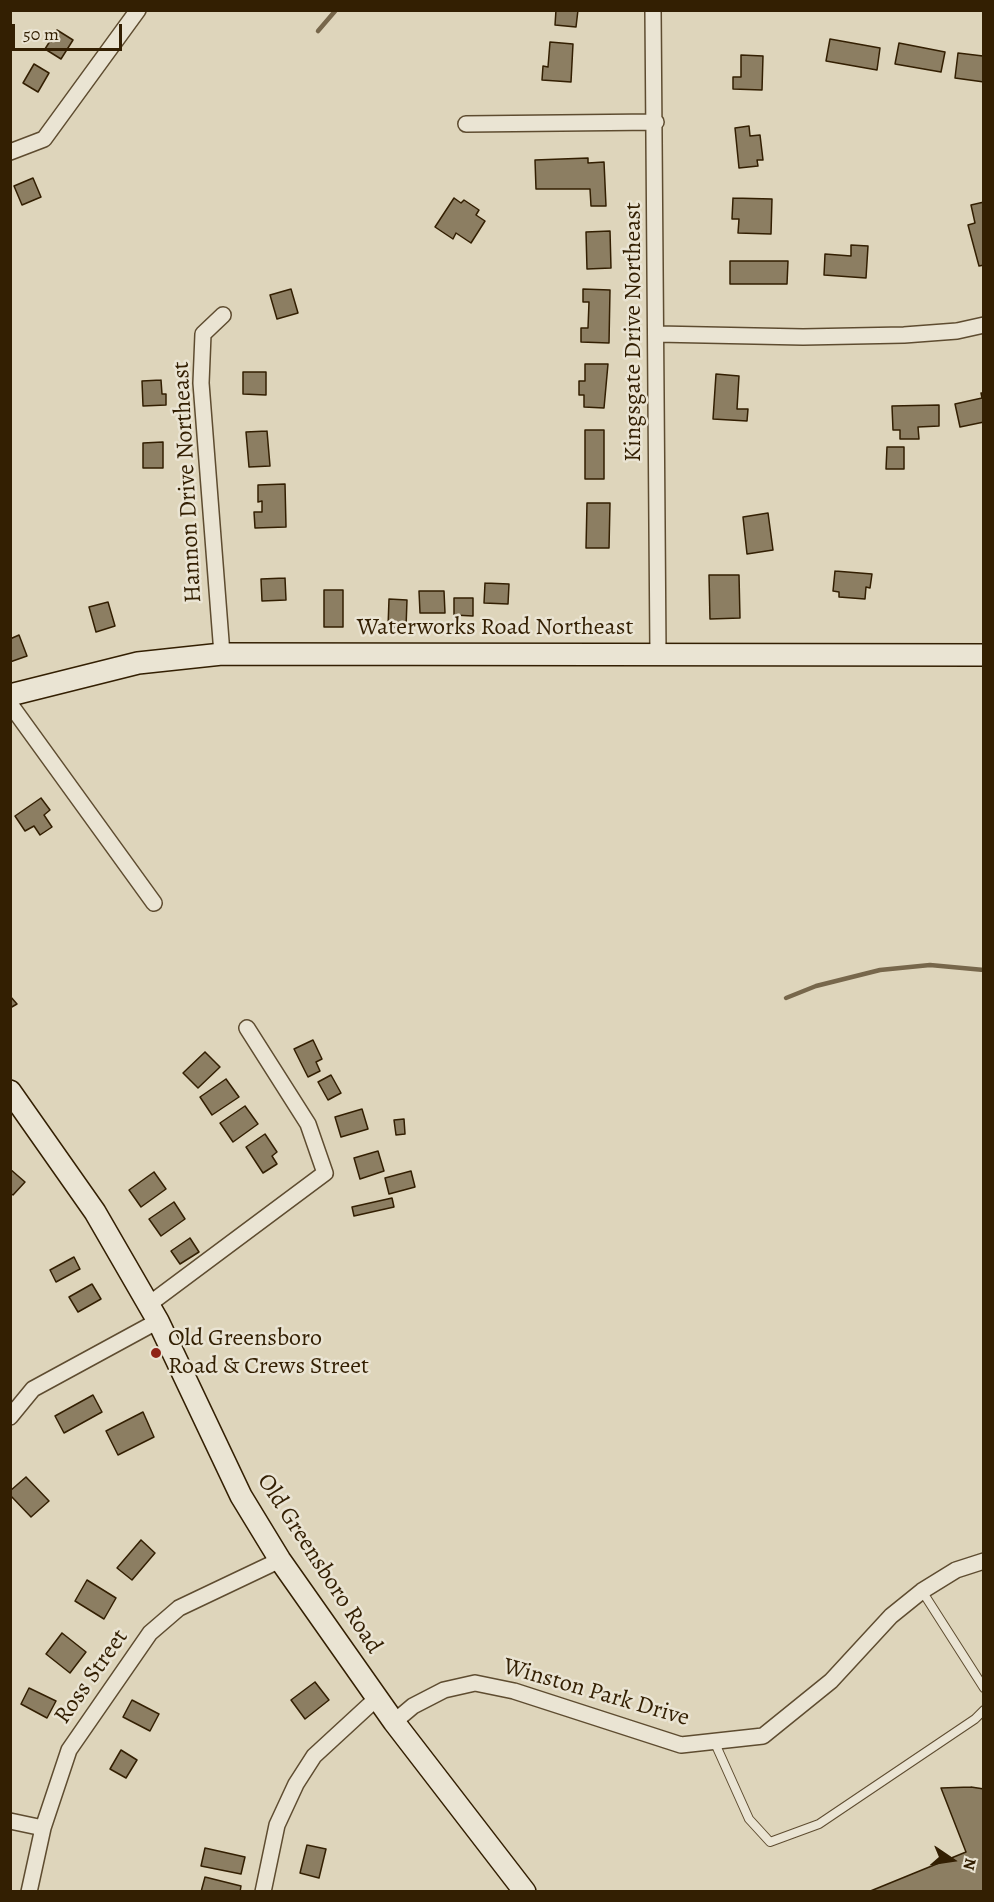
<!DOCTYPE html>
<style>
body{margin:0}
#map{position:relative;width:994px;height:1902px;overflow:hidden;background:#ded5bb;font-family:Alegreya,serif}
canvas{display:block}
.frame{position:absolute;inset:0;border:12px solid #331f02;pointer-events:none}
.north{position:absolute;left:922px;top:1830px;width:60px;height:60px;-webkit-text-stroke:4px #eae4d3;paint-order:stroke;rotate:103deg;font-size:16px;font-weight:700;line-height:24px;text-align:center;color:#331f02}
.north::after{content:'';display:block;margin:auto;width:21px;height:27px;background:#331f02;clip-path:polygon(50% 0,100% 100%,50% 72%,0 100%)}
.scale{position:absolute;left:12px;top:24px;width:110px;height:27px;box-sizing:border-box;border:3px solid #331f02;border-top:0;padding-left:8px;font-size:18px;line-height:21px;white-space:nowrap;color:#331f02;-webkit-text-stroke:4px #eae4d3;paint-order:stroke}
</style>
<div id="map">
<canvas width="994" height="1902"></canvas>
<div class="frame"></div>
<div class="north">N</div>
<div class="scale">50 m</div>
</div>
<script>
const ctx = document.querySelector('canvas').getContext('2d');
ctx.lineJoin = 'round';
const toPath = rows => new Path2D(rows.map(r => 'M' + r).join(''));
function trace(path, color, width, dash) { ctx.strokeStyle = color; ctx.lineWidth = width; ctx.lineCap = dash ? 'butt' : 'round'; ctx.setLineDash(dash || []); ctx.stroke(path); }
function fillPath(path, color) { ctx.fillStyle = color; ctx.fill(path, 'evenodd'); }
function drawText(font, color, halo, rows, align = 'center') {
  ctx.font = font + ' Alegreya,serif'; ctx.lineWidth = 5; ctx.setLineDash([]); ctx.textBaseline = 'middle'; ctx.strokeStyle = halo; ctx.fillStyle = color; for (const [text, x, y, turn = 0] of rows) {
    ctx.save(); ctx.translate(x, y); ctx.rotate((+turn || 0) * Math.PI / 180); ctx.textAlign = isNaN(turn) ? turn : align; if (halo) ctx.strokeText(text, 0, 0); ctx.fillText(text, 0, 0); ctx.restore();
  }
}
trace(toPath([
 [318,31,336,10],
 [786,998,816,986,880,970,930,965,984,970]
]), '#77674b', 4.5);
const building = toPath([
 [556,10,578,10,576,27,555,25,556,10],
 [57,30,73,40,61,59,45,49,57,30],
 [830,39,880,48,877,70,826,61,830,39],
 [550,42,573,44,571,82,542,80,543,66,548,67,550,42],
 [899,43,945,52,941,72,895,64,899,43],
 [983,50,984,82,955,78,958,53,983,56,983,50],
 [741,55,763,56,762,90,733,89,733,77,741,77,741,55],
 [34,64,49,73,38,92,23,83,34,64],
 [749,126,750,136,760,135,763,160,757,160,758,166,739,168,735,128,749,126],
 [588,158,588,163,604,162,606,206,591,206,590,189,536,189,535,160,588,158],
 [33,178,41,197,22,205,14,186,33,178],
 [454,198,461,203,464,200,479,210,476,215,485,221,471,243,456,233,453,239,435,227,454,198],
 [733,198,772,199,771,234,738,233,739,219,732,219,733,198],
 [984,202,984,265,979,266,968,225,975,223,971,205,984,202],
 [610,231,611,268,587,269,586,232,610,231],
 [851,245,868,246,866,278,824,275,825,254,851,256,851,245],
 [730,261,788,261,787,284,730,284,730,261],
 [291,289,298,313,277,319,270,295,291,289],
 [583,289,610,290,609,343,581,342,581,328,588,328,589,302,583,302,583,289],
 [585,364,608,364,604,408,584,407,584,395,579,395,579,381,585,381,585,364],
 [243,372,266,372,266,395,243,394,243,372],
 [716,374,739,376,737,409,748,409,747,421,713,419,716,374],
 [161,380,162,394,166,394,166,405,143,406,142,381,161,380],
 [981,393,984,393,984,422,960,427,955,404,982,398,981,393],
 [939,405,939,426,918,427,919,439,900,439,900,430,893,430,892,406,939,405],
 [585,430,604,430,604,479,585,479,585,430],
 [267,431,270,466,249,467,246,432,267,431],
 [163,442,163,468,143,468,143,443,163,442],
 [887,447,904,447,904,469,886,469,887,447],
 [285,484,286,527,255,528,254,512,262,512,262,501,258,502,258,485,285,484],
 [587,503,610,503,609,548,586,548,587,503],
 [768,513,773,550,747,554,743,517,768,513],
 [835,571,872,574,870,588,866,587,865,599,839,597,839,592,833,591,835,571],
 [709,575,739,575,740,618,710,619,709,575],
 [285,578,286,600,262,601,261,579,285,578],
 [485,583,509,584,508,604,484,603,485,583],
 [324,590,343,590,343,627,324,627,324,590],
 [419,591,444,591,445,613,420,613,419,591],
 [454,598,473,598,473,616,454,615,454,598],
 [389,599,407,600,406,628,388,627,389,599],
 [108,602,115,626,96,632,89,607,108,602],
 [19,635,27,656,10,662,10,639,19,635],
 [41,798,50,810,44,815,52,827,40,835,34,826,25,831,15,816,41,798],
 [10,996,17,1004,10,1008,10,996],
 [313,1040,322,1059,316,1062,320,1071,308,1077,294,1049,313,1040],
 [205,1052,220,1067,198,1088,183,1073,205,1052],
 [331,1075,341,1093,328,1100,318,1082,331,1075],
 [226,1079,239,1097,212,1115,200,1097,226,1079],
 [245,1106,258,1124,233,1142,220,1123,245,1106],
 [362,1109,368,1129,341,1137,335,1117,362,1109],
 [404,1119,405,1134,396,1135,394,1120,404,1119],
 [265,1134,277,1152,272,1156,277,1164,263,1173,246,1147,265,1134],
 [378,1151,384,1171,360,1179,354,1158,378,1151],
 [10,1169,25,1182,13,1195,10,1193,10,1169],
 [411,1171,415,1187,389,1194,385,1178,411,1171],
 [154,1172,166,1189,141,1207,129,1190,154,1172],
 [392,1198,394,1207,354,1216,352,1207,392,1198],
 [174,1202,185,1219,161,1236,149,1219,174,1202],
 [190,1238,199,1252,180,1264,171,1251,190,1238],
 [74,1257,80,1269,56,1282,50,1270,74,1257],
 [92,1284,101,1299,78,1312,69,1297,92,1284],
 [93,1395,102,1412,64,1433,55,1416,93,1395],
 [143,1412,154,1437,118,1455,106,1431,143,1412],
 [26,1477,49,1501,31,1517,10,1495,10,1491,26,1477],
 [141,1540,155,1553,132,1580,117,1568,141,1540],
 [87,1580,116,1598,104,1619,75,1601,87,1580],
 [62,1633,86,1652,70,1673,46,1654,62,1633],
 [315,1682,329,1700,305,1719,291,1700,315,1682],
 [29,1688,56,1701,47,1718,21,1704,29,1688],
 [132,1700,159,1714,150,1731,123,1717,132,1700],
 [121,1750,137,1760,126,1778,110,1769,121,1750],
 [971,1787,984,1789,984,1892,868,1892,966,1852,941,1788,971,1787],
 [307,1845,326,1849,319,1878,300,1873,307,1845],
 [205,1848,245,1857,241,1874,201,1866,205,1848],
 [205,1877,241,1886,240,1892,201,1892,205,1877]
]);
fillPath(building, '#8c7e62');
trace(building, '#331f02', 1.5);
const lane = toPath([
 [922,1591,984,1688],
 [714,1741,749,1819,770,1842,819,1824,975,1719,984,1710]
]);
const street = toPath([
 [653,10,658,653],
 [466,124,656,122],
 [10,152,44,139,138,10],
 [657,334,803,337,904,335,957,331,984,325],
 [222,654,201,383,203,334,223,315],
 [10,704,154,903],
 [148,1305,325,1173,308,1124,247,1028],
 [10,1417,33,1389,158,1321],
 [394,1722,413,1706,444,1690,475,1683,514,1691,681,1745,763,1736,831,1681,891,1616,922,1591,956,1570,984,1561],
 [10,1821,43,1828],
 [29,1892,43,1828,69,1750,150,1633,179,1608,280,1560],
 [263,1892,277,1825,296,1784,314,1756,377,1698]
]);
const secondary = toPath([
 [10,695,138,663,222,654,984,655],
 [10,1091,95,1212,158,1321,241,1496,280,1560,394,1722,525,1892]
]);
trace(lane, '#5e4c30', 10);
trace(street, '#5e4c30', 18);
trace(secondary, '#331f02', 24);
trace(lane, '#eae4d3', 8);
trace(street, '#eae4d3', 15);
trace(secondary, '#eae4d3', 21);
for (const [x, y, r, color] of [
 [156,1353,6,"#8f2418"]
]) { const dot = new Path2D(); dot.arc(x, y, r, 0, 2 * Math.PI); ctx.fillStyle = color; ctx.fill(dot); trace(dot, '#eae4d3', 2); }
drawText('24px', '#331f02', '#eae4d3', [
 ["Kingsgate Drive Northeast",634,332,-90],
 ["Hannon Drive Northeast",188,482,-93],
 ["Waterworks Road Northeast",495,628],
 ["Old Greensboro Road",319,1564,57],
 ["Ross Street",92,1677,-55],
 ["Winston Park Drive",596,1693,16]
]);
drawText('24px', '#331f02', '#eae4d3', [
 ["Old Greensboro",168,1339],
 ["Road & Crews Street",168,1367]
], 'left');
</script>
